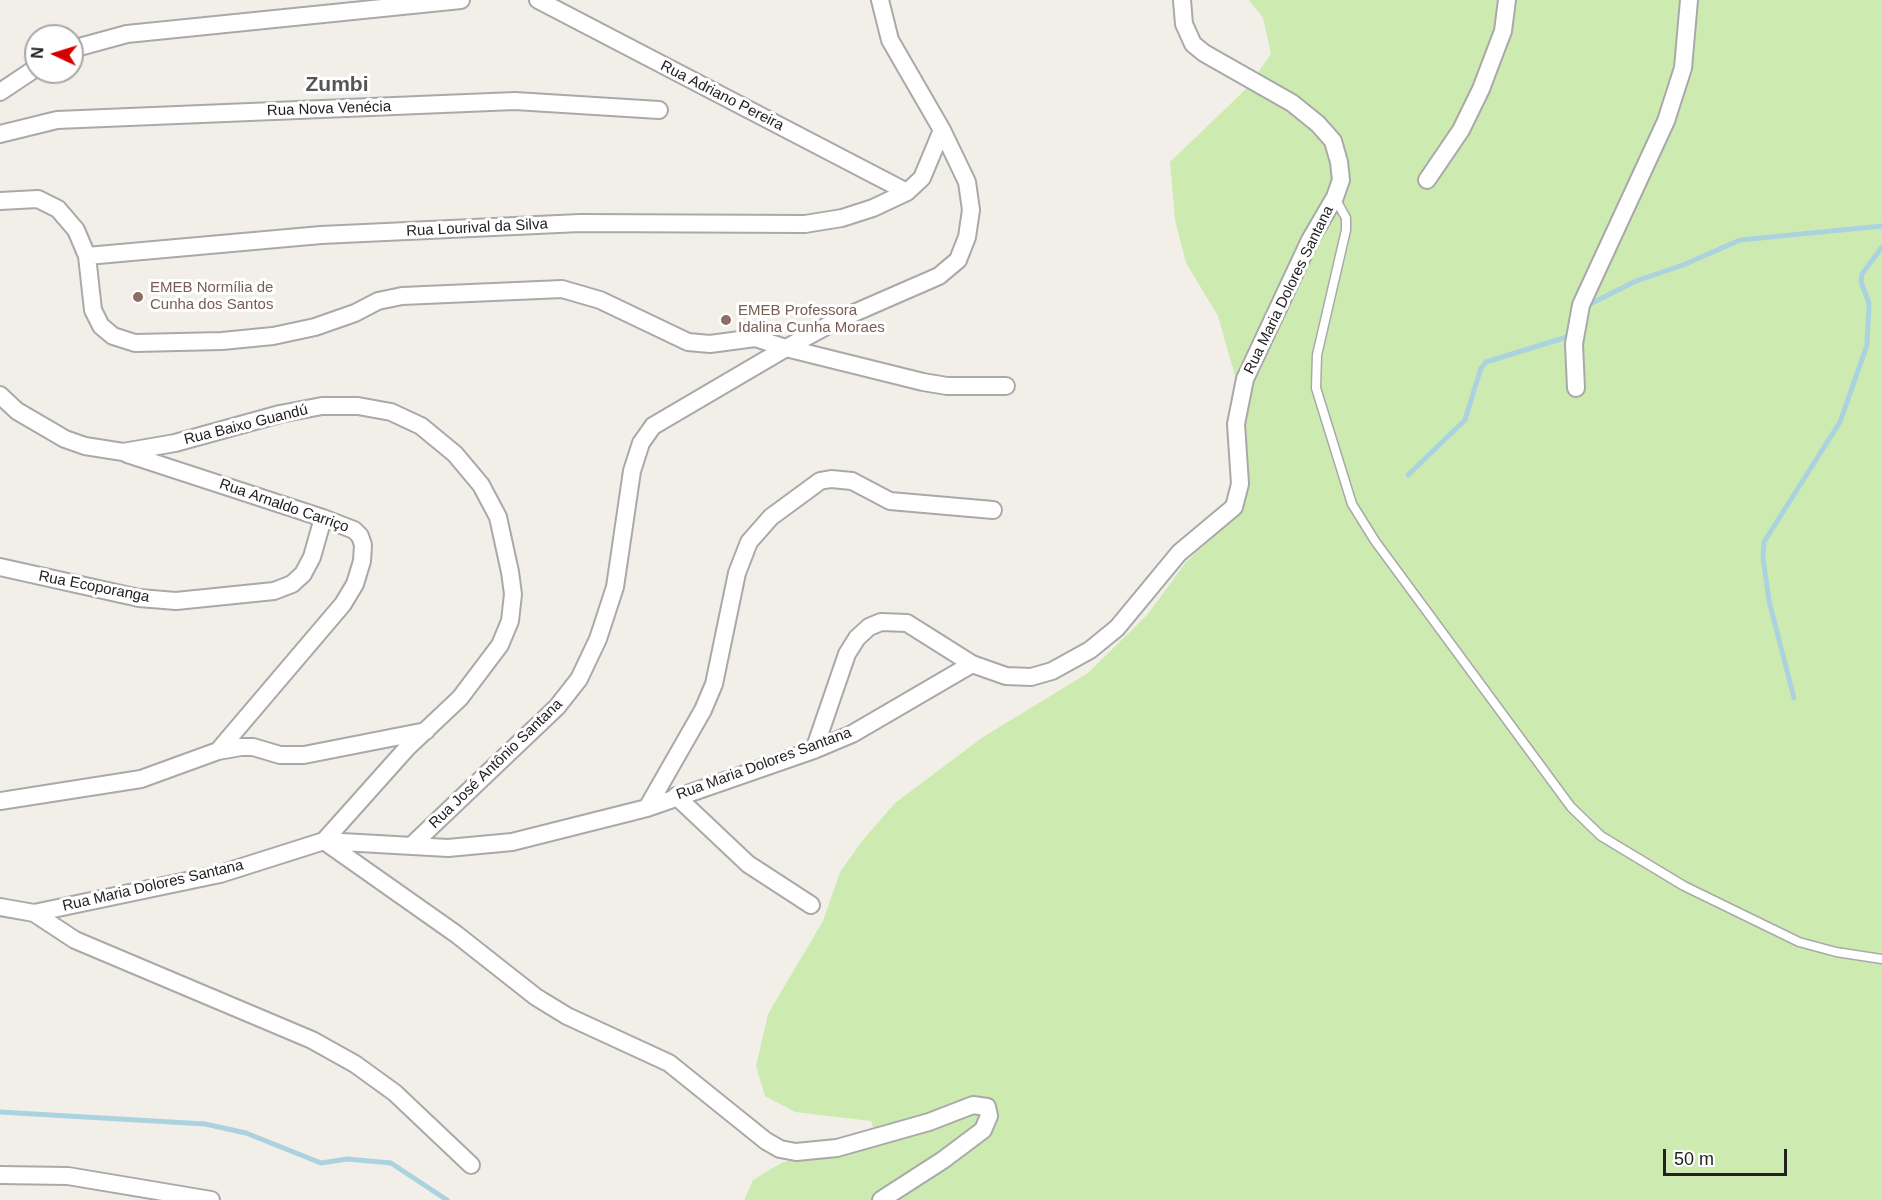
<!DOCTYPE html>
<meta charset="utf-8">
<style>
body{margin:0}
#map{position:relative;width:1882px;height:1200px;overflow:hidden;background:#f2efe9;font-family:Helvetica,sans-serif}
canvas{display:block}
.north{position:absolute;left:24px;top:24px;width:60px;height:60px;box-sizing:border-box;background:#fff;border:2px solid #a7a7a7;border-radius:50%;rotate:274deg;font-size:16px;font-weight:700;line-height:24px;text-align:center;color:#222}
.north::after{content:'';display:block;margin:auto;width:21px;height:27px;background:#d40000;clip-path:polygon(50% 0,100% 100%,50% 72%,0 100%)}
.scale{position:absolute;left:1663px;top:1149px;width:124px;height:27px;box-sizing:border-box;border:3px solid #222;border-top:0;padding-left:8px;font-size:18px;line-height:21px;white-space:nowrap;color:#222;-webkit-text-stroke:4px #fff;paint-order:stroke}
</style>
<div id="map">
<canvas width="1882" height="1200"></canvas>
<div class="north">N</div>
<div class="scale">50 m</div>
</div>
<script>
const ctx = document.querySelector('canvas').getContext('2d');
ctx.lineJoin = 'round';
function fillPath(path, color) { ctx.fillStyle = color; ctx.fill(path, 'evenodd'); }
const toPath = rows => new Path2D(rows.map(r => 'M' + r).join(''));
function trace(path, color, width, dash) { ctx.strokeStyle = color; ctx.lineWidth = width; ctx.lineCap = dash ? 'butt' : 'round'; ctx.setLineDash(dash || []); ctx.stroke(path); }
function drawText(font, color, halo, rows, align = 'center') {
  ctx.font = font + ' Helvetica,sans-serif'; ctx.lineWidth = 6; ctx.setLineDash([]); ctx.textBaseline = 'middle'; ctx.strokeStyle = halo; ctx.fillStyle = color; for (const [text, x, y, turn = 0] of rows) {
    ctx.save(); ctx.translate(x, y); ctx.rotate((+turn || 0) * Math.PI / 180); ctx.textAlign = isNaN(turn) ? turn : align; if (halo) ctx.strokeText(text, 0, 0); ctx.fillText(text, 0, 0); ctx.restore();
  }
}
fillPath(toPath([
 [1249,0,1882,0,1882,1200,744,1200,753,1180,781,1163,875,1133,871,1121,795,1112,765,1096,756,1066,768,1014,823,921,840,872,862,841,895,803,983,737,1088,673,1147,615,1186,562,1243,509,1232,423,1235,376,1218,316,1186,263,1175,220,1170,162,1247,88,1271,54,1263,18]
]), '#cdebb0');
trace(toPath([
 [1586,306,1636,281,1683,265,1740,240,1882,226],
 [1408,475,1465,420,1481,368,1486,362,1567,337],
 [1794,698,1769,601,1763,558,1764,542,1840,422,1867,345,1869,303,1861,282,1862,274,1882,247],
 [0,1112,205,1124,246,1133,321,1163,347,1159,391,1163,447,1200]
]), '#aad3df', 5);
const service = toPath([
 [1335,198,1346,218,1346,230,1317,355,1316,388,1352,504,1375,541,1571,807,1601,836,1684,886,1799,942,1836,952,1882,959]
]);
const minor = toPath([
 [538,0,907,192],
 [72,49,127,34,461,0],
 [0,92,36,68],
 [0,134,57,120,515,101,659,110],
 [1427,180,1461,130,1481,89,1503,31,1507,0],
 [0,201,38,199,58,209,76,230,87,256,93,310,101,326,113,336,135,343,222,341,273,336,315,327,355,313,378,301,402,296,562,289,600,300,688,342,710,344,755,338,786,348,923,382,947,386,1006,386],
 [87,256,321,235,580,223,805,224,842,218,873,208,907,192,922,178,942,130],
 [1576,388,1574,344,1581,305,1666,121,1683,68,1689,0],
 [0,395,17,411,65,439,85,446,123,452,175,443,280,414,322,406,358,406,391,412,421,426,455,454,481,485,498,517,510,572,513,594,510,621,500,645,460,698,407,748,324,841,456,934,536,997,567,1016,669,1063,766,1141,780,1149,796,1152,837,1148,929,1122,973,1105,987,1107,989,1116,983,1130,943,1160,881,1200],
 [127,454,323,518,354,530,360,536,363,545,362,561,355,584,343,604,218,751],
 [0,567,139,598,176,601,274,591,292,584,303,574,312,557,323,518],
 [814,750,847,654,857,638,869,627,881,622,907,623,972,664],
 [676,796,748,864,811,905],
 [0,801,141,779,218,751,241,747,253,747,280,755,304,755,426,731],
 [647,808,703,710,714,684,737,573,749,542,771,517,820,481,831,479,852,481,890,501,993,510],
 [411,846,557,707,579,679,598,639,615,587,632,471,641,443,653,426,786,348,838,320,939,276,958,260,967,237,971,210,967,182,942,130,890,40,880,0],
 [0,907,34,913,220,874,324,841,448,848,512,842,647,808,814,750,852,734,972,664,1006,676,1031,677,1052,671,1090,650,1117,628,1179,553,1234,507,1240,484,1236,424,1245,379,1310,240,1335,197,1341,180,1339,162,1333,141,1318,124,1292,103,1204,53,1193,44,1184,24,1182,0],
 [34,913,75,940,312,1040,355,1064,395,1093,471,1165],
 [0,1175,68,1176,211,1200]
]);
trace(service, '#a9a9a9', 11);
trace(minor, '#a9a9a9', 20);
trace(service, '#fff', 8);
trace(minor, '#fff', 16);
for (const [x, y, r, color] of [
 [138,297,6,"#8d6e63"],
 [726,320,6,"#8d6e63"]
]) { const dot = new Path2D(); dot.arc(x, y, r, 0, 2 * Math.PI); ctx.fillStyle = color; ctx.fill(dot); trace(dot, '#fff', 2); }
drawText('15px', '#222', '#fff', [
 ["Rua Adriano Pereira",722,96,27],
 ["Rua Nova Venécia",329,109,-2],
 ["Rua Lourival da Silva",477,228,-3],
 ["Rua Maria Dolores Santana",1289,290,-64],
 ["Rua Baixo Guandú",246,425,-14],
 ["Rua Arnaldo Carriço",284,506,19],
 ["Rua Ecoporanga",94,587,11],
 ["Rua José Antônio Santana",496,764,-44],
 ["Rua Maria Dolores Santana",764,764,-20],
 ["Rua Maria Dolores Santana",153,886,-13]
]);
drawText('15px', '#785e54', '#fff', [
 ["EMEB Normília de",150,288],
 ["Cunha dos Santos",150,305],
 ["EMEB Professora",738,311],
 ["Idalina Cunha Moraes",738,328]
], 'left');
drawText('bold 21px', '#555', '#fff', [
 ["Zumbi",337,85]
]);
</script>
